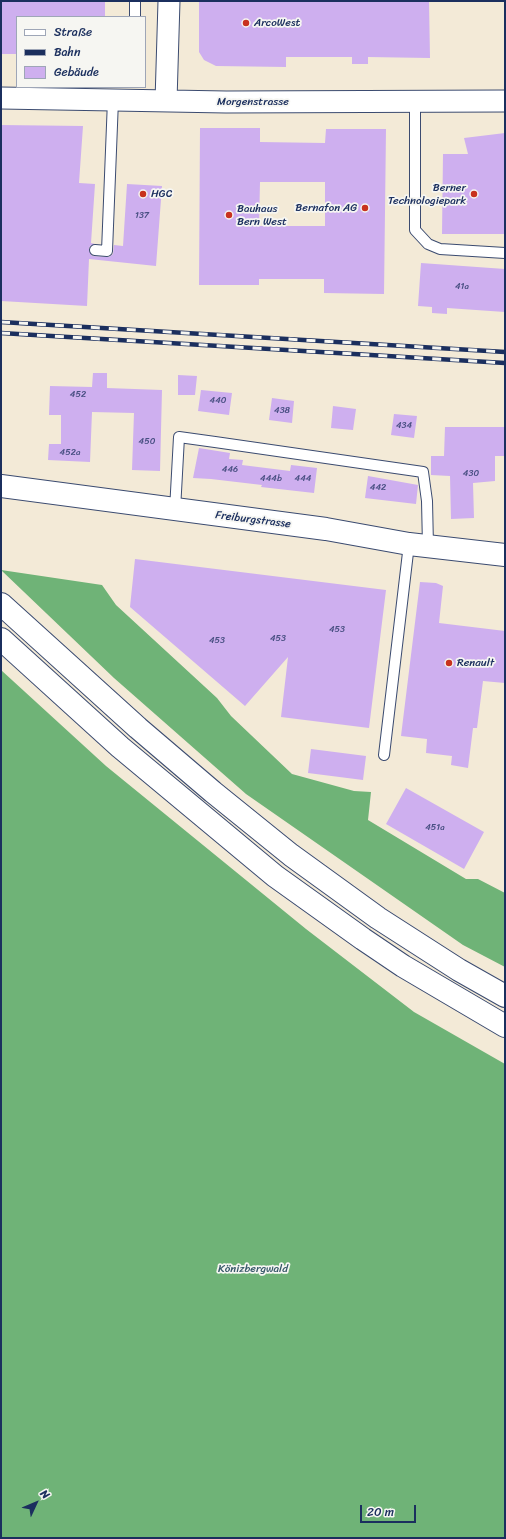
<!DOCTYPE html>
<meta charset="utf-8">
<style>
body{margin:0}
#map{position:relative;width:506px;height:1539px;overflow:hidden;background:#f3ead7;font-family:Sriracha,sans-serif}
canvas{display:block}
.frame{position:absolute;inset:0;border:2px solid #1b2f5e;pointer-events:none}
.legend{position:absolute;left:16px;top:16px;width:130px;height:72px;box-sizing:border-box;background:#f6f6f2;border:1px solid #9ea6b7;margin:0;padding:5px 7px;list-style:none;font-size:12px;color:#1b2f5e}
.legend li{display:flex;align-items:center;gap:8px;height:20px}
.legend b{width:20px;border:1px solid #9ea6b7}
.north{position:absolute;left:16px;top:1483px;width:40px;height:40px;-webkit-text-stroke:3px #f6f6f2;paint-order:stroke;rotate:46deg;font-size:11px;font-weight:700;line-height:16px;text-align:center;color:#1b2f5e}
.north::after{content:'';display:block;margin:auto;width:14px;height:18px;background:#1b2f5e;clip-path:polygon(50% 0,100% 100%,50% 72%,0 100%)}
.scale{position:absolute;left:360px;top:1505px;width:56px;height:18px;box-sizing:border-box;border:2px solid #1b2f5e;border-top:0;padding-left:5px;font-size:12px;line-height:14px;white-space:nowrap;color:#1b2f5e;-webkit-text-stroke:3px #f6f6f2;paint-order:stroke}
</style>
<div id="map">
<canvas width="506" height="1539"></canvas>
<div class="frame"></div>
<ul class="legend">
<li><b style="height:5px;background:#fff"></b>Straße</li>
<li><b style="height:5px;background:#1b2f5e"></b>Bahn</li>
<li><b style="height:11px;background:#ceafef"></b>Gebäude</li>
</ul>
<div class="north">N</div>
<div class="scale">20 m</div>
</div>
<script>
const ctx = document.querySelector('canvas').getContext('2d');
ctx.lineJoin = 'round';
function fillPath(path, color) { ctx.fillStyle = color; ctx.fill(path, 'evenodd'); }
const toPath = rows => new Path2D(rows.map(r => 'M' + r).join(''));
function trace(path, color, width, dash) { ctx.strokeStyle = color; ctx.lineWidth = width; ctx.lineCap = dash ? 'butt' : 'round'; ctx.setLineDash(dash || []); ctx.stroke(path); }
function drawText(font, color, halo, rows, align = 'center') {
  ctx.font = font + ' Sriracha,sans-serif'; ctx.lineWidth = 3.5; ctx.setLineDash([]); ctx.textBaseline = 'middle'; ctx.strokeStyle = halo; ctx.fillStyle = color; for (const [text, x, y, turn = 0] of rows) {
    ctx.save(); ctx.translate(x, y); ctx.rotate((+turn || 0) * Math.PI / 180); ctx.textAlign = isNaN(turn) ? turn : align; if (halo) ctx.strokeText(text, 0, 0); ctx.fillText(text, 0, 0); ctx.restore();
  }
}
fillPath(toPath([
 [1,570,102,585,116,605,217,698,231,716,292,774,354,791,371,792,368,820,466,879,478,879,505,893,505,967,463,945,246,794,114,678],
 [1,670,106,766,306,929,414,1012,505,1064,505,1538,1,1538]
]), '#6fb377');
fillPath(toPath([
 [1,1,105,1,105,17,17,17,17,54,1,54],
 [199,1,429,1,430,58,368,57,368,64,352,64,352,57,286,57,286,67,216,66,204,60,199,52],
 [1,125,83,126,79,183,95,184,91,243,95,244,90,246,89,250,92,256,109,257,113,254,114,245,123,246,127,184,162,186,156,266,89,259,87,306,1,301],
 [200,128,260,128,260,142,325,143,326,129,386,129,384,294,324,293,324,279,259,279,259,285,199,285],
 [260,182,325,182,325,226,259,226],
 [505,133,505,234,442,234,443,154,468,154,464,138],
 [421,263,505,269,505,312,447,308,447,314,432,313,432,307,418,306],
 [93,373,107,373,107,388,162,390,160,471,132,470,134,413,92,412,90,462,48,460,49,444,61,444,61,415,49,415,50,386,92,387],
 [178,375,197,376,195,395,178,395],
 [201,390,232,393,229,415,198,411],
 [272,398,294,401,292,423,269,420],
 [333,406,356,409,353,430,331,428],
 [394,414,417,416,414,438,391,435],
 [445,427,505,427,505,456,495,456,495,481,473,483,474,518,451,519,450,476,431,475,431,456,444,456],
 [199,448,230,453,229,459,243,460,242,465,290,471,291,465,317,468,314,493,261,487,262,485,211,479,193,478],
 [368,476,418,485,416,504,365,498],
 [135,559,386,590,369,728,281,717,288,657,245,706,130,607],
 [420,582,436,583,443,586,439,623,505,631,505,683,483,681,477,728,473,728,468,768,451,765,452,756,426,753,427,739,401,736],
 [311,749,366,756,363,780,308,773],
 [406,788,484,832,464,869,386,824]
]), '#ceafef');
const service = toPath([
 [135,17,135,1],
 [415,102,415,230,428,244,440,249,505,253],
 [95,250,107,251,113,100],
 [175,510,179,437,215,442,423,472,427,501,428,546],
 [384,755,409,544]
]);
const minor = toPath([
 [1,98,226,102,505,101],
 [166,101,169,1]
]);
const primary = toPath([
 [1,486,326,529,409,544,505,555]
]);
const motorway = toPath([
 [1,604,138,728,213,792,291,855,378,918,459,970,505,996],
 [1,639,120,747,275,876,363,939,403,966,505,1026]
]);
trace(service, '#3b4b70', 12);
trace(minor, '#3b4b70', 23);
trace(primary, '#3b4b70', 24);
trace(motorway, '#3b4b70', 24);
trace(service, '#fff', 10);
trace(minor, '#fff', 21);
trace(primary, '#fff', 22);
trace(motorway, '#fff', 22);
const rail = toPath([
 [1,322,505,352],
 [1,333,505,363]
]);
trace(rail, '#1b2f5e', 4.5);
trace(rail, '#f6f6f2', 3, [9]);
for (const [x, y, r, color] of [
 [246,23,4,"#c8321e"],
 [143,194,4,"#c8321e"],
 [474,194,4,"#c8321e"],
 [365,208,4,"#c8321e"],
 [229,215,4,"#c8321e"],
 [449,663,4,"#c8321e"]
]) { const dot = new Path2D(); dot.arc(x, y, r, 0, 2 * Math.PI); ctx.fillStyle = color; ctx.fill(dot); trace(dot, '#f6f6f2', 1.5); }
drawText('9px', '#484f82', null, [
 ["137",142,216],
 ["41a",462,287],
 ["452",78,395],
 ["440",218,401],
 ["438",282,411],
 ["434",404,426],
 ["450",147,442],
 ["452a",70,453],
 ["446",230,470],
 ["430",471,474],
 ["444b",271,479],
 ["444",303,479],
 ["442",378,488],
 ["453",337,630],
 ["453",278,639],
 ["453",217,641],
 ["451a",435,828]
]);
drawText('11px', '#1b2f5e', '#f6f6f2', [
 ["ArcoWest",254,23],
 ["Berner",466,188,"right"],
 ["Technologiepark",466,201,"right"],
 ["HGC",151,194],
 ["Bernafon AG",357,208,"right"],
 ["Bauhaus",237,209],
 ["Bern West",237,222],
 ["Renault",457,663]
], 'left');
drawText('11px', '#1b2f5e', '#f6f6f2', [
 ["Morgenstrasse",253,102],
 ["Freiburgstrasse",253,520,7]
]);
drawText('11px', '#375869', '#f6f6f2', [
 ["Könizbergwald",253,1269]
]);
</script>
